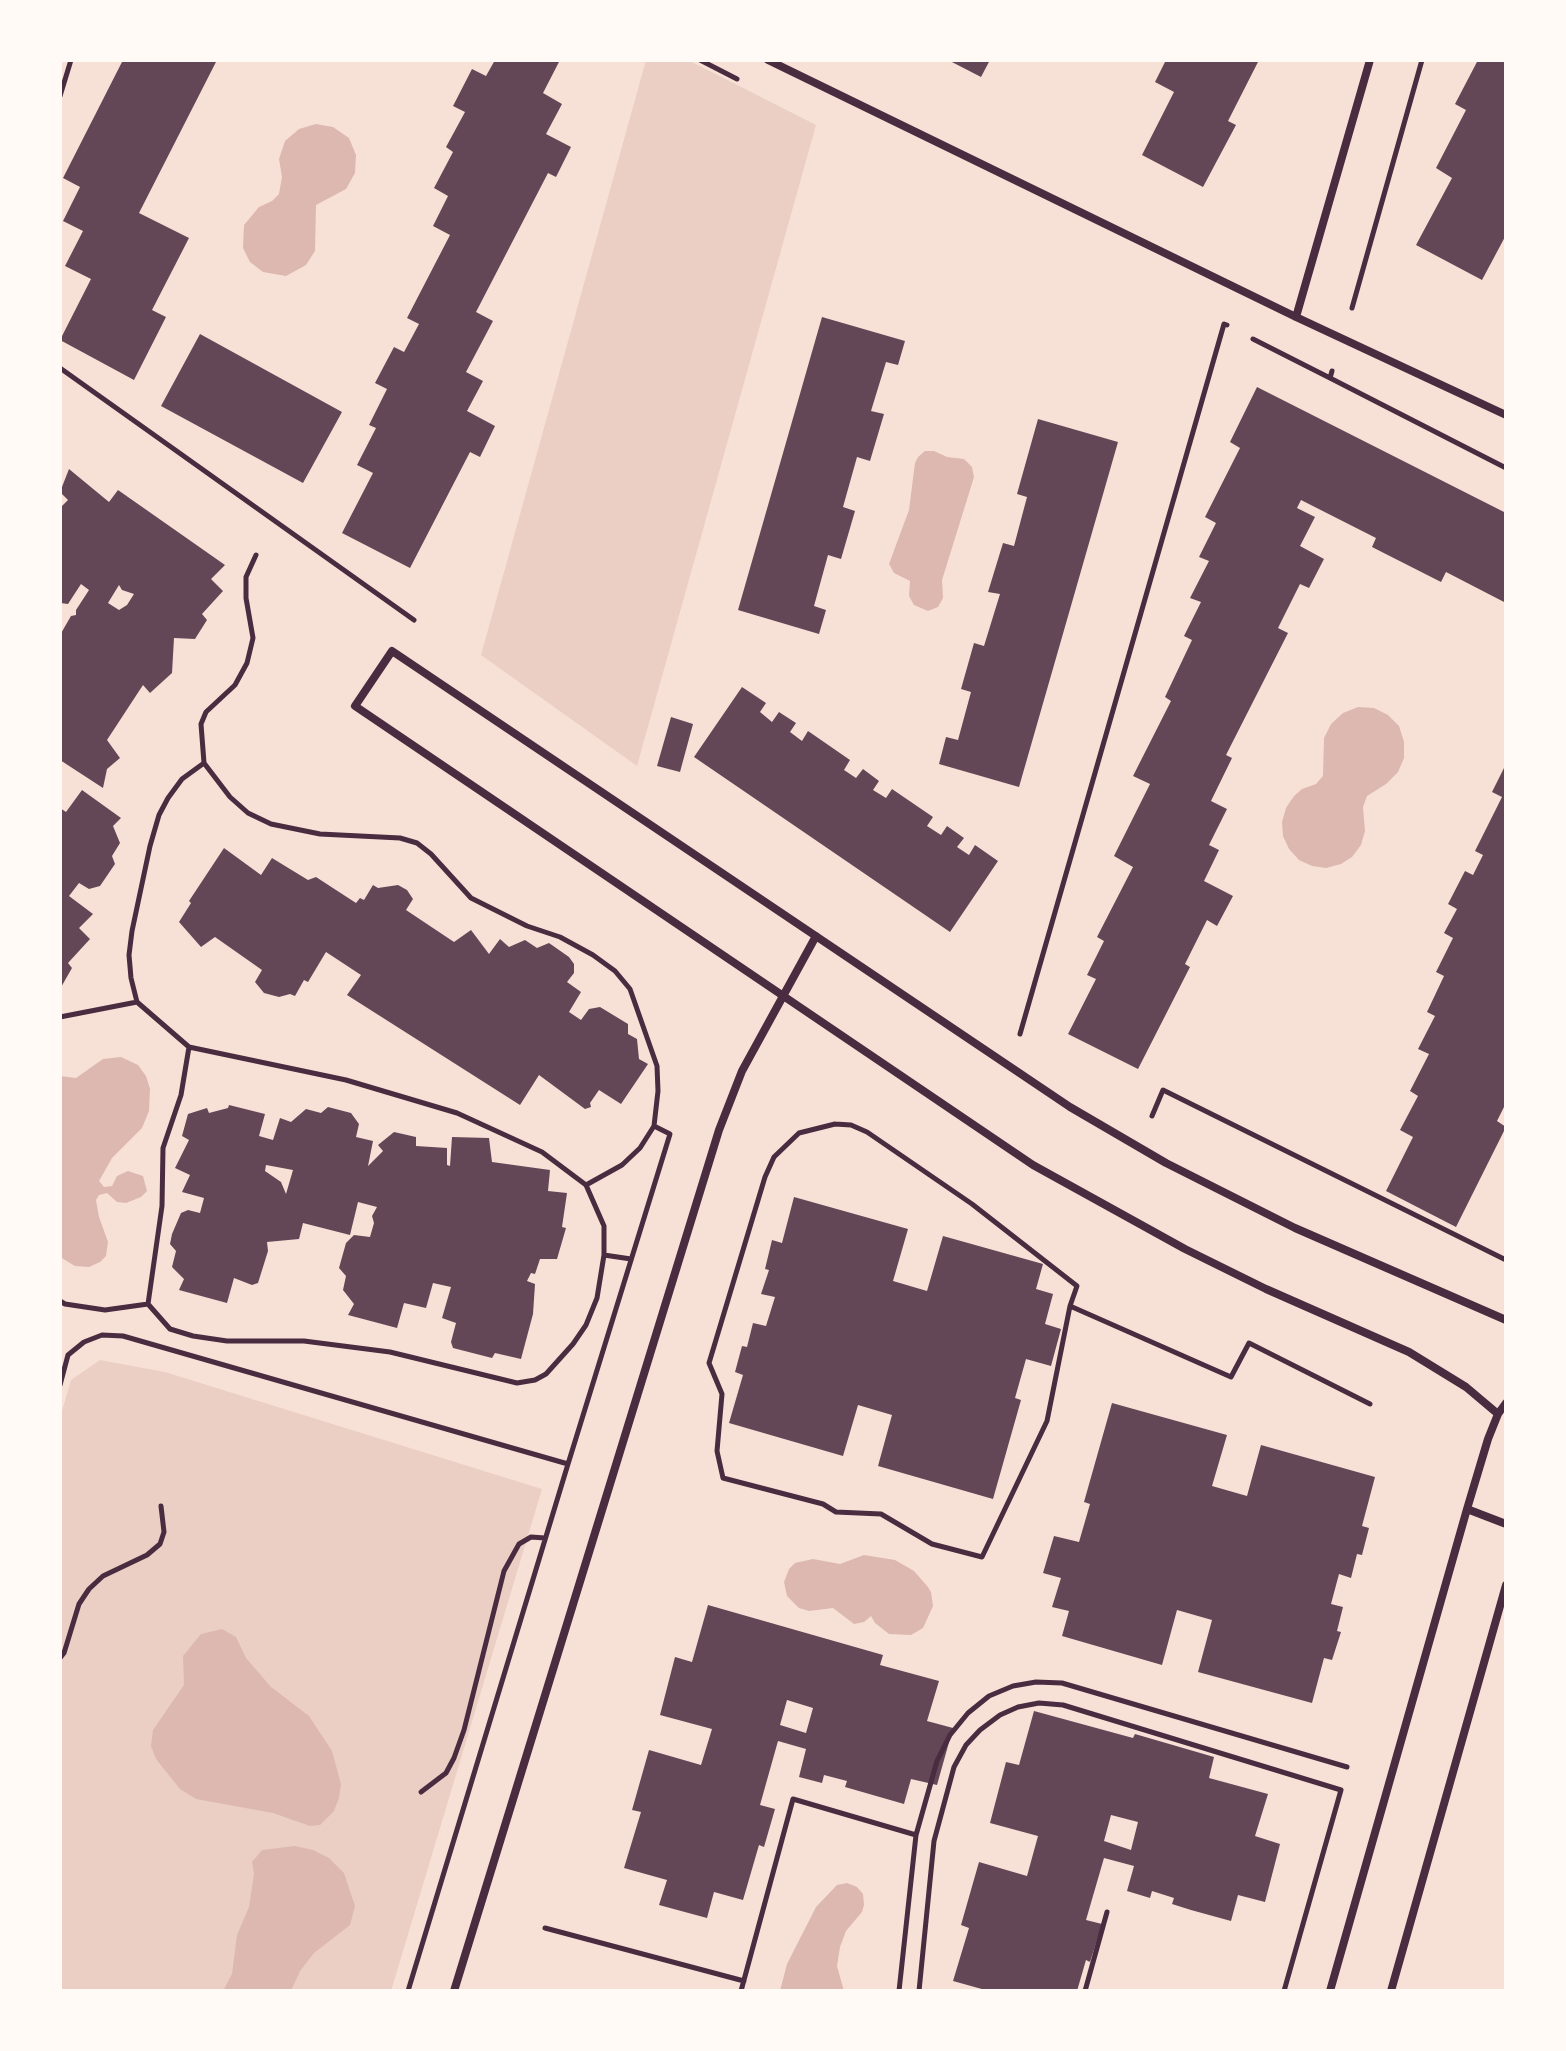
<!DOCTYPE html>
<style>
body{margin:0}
#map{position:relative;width:1566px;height:2051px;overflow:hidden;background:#f7e1d7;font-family:"Titillium Web",sans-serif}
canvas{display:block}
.frame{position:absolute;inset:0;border:62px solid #fffaf5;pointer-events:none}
</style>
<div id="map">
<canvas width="1566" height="2051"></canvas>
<div class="frame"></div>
</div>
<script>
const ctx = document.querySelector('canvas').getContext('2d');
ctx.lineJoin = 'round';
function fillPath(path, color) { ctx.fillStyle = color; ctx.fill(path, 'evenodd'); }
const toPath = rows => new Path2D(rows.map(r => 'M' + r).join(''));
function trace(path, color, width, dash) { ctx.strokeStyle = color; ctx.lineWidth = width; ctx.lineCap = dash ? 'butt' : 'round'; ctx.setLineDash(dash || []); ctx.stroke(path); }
fillPath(toPath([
 [646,60,688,60,816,125,637,766,481,655],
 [100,1360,165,1372,542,1489,391,1991,60,1991,60,1418,71,1380]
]), '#ebcfc5');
fillPath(toPath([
 [316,124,333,127,349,138,356,155,355,173,346,189,316,205,315,251,306,265,286,276,263,272,250,262,243,248,244,225,259,207,272,201,279,194,282,177,279,159,285,141,299,129],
 [925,451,934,451,947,457,964,459,972,467,974,477,942,580,943,598,938,607,928,611,914,605,909,596,910,581,894,573,889,564,909,510,915,463,918,457],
 [1358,707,1374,708,1388,715,1399,726,1404,742,1404,758,1398,772,1386,784,1367,796,1363,807,1365,831,1361,845,1352,857,1341,864,1326,868,1312,866,1299,860,1289,849,1283,836,1282,822,1286,808,1294,796,1302,789,1316,784,1323,776,1324,738,1331,724,1343,713],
 [121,1057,138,1065,146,1076,150,1089,149,1111,142,1128,112,1158,99,1181,104,1187,112,1186,117,1176,128,1171,143,1176,147,1191,141,1197,126,1203,117,1202,107,1193,99,1195,96,1200,99,1217,108,1242,106,1256,100,1262,89,1267,75,1266,60,1257,60,1076,76,1078,103,1059],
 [864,1555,895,1560,914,1571,928,1587,931,1592,933,1606,923,1628,911,1635,889,1634,875,1623,871,1616,864,1622,854,1624,833,1608,809,1611,799,1608,787,1596,784,1582,789,1569,795,1563,813,1559,840,1564],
 [222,1629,236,1637,246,1658,271,1687,309,1716,332,1751,341,1784,339,1798,334,1811,320,1825,310,1826,273,1813,196,1799,180,1789,156,1759,151,1746,153,1730,184,1685,183,1656,201,1634],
 [295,1846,313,1850,329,1858,344,1873,355,1906,350,1925,314,1953,300,1971,291,1991,223,1991,232,1974,237,1935,249,1907,254,1874,252,1862,262,1850],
 [847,1883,857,1887,863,1894,864,1905,862,1912,846,1931,840,1947,837,1966,844,1991,780,1991,787,1964,816,1907,837,1885]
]), '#dcb8b0');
fillPath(toPath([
 [123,60,217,60,139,213,189,238,152,310,166,317,134,380,60,340,91,279,65,266,83,231,63,221,80,187,63,178],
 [495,60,560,60,543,93,562,104,546,134,571,147,556,177,548,173,476,312,493,321,466,372,483,381,467,411,495,426,480,457,470,452,410,568,342,533,373,473,357,465,376,428,369,425,387,389,375,383,394,347,404,352,419,324,407,318,450,235,433,226,448,196,434,188,453,152,446,147,465,112,453,106,472,69,486,76],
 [948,60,990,60,981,77],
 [1166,60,1259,60,1228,121,1236,125,1203,187,1142,155,1174,92,1155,82],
 [1478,60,1506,60,1506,235,1482,280,1416,245,1452,178,1436,168,1466,110,1455,104],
 [822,317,905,341,898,365,886,362,871,411,884,414,870,461,857,457,843,507,855,511,841,559,828,555,814,606,826,610,819,634,738,610],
 [200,334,342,412,303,483,161,406],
 [1257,387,1506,513,1506,603,1446,572,1441,582,1372,547,1376,538,1301,500,1297,508,1315,517,1300,546,1324,559,1309,588,1300,584,1278,628,1288,633,1226,755,1232,758,1211,801,1227,809,1209,845,1219,850,1204,881,1233,896,1217,926,1207,920,1185,964,1190,967,1138,1069,1068,1034,1096,979,1087,975,1104,941,1097,937,1133,867,1114,856,1150,784,1133,776,1171,701,1165,697,1192,640,1184,636,1201,602,1190,598,1209,561,1199,557,1216,523,1205,517,1240,448,1230,442],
 [1038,419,1118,442,1019,787,939,764,946,737,958,740,971,692,961,689,974,643,984,646,1000,594,988,592,1003,543,1014,546,1027,497,1017,494],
 [69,469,109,502,118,490,225,565,211,579,223,591,202,614,207,620,195,639,174,638,172,673,150,693,143,685,107,740,120,758,107,769,103,788,60,760,60,635,71,616,76,615,76,610,89,590,81,584,68,604,60,603,60,508,68,500,60,492],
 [119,585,122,590,134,594,127,605,119,610,108,603],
 [742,687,766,703,760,712,772,722,779,712,796,723,790,732,802,741,808,731,850,760,844,770,856,778,863,769,879,781,873,790,886,798,892,789,933,817,927,826,941,835,947,826,964,838,957,847,969,855,975,845,998,861,950,932,694,757],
 [671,717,693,724,680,772,657,766],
 [1506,764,1506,1103,1497,1121,1506,1127,1456,1227,1386,1191,1413,1137,1400,1130,1418,1096,1410,1091,1429,1054,1418,1049,1435,1016,1427,1012,1444,976,1436,972,1453,938,1444,933,1457,909,1448,904,1465,871,1473,875,1483,855,1475,851,1502,797,1492,792],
 [82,790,121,818,113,826,120,843,112,856,115,864,100,886,89,889,79,883,69,896,93,914,79,928,90,939,68,963,72,968,60,989,60,808,66,812],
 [224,848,261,875,272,858,308,880,316,877,356,903,360,898,364,900,373,885,378,888,398,885,407,890,413,899,406,910,454,942,471,930,489,954,500,939,509,947,525,940,537,948,549,943,569,957,574,964,574,973,567,982,581,992,569,1012,581,1020,589,1009,600,1007,628,1024,628,1034,637,1039,639,1059,648,1064,621,1104,599,1090,590,1103,591,1107,585,1109,539,1075,520,1105,347,995,361,975,326,952,308,982,304,980,295,996,290,994,279,997,264,993,255,982,262,970,215,937,201,947,179,922,191,903,189,901],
 [229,1105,265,1114,259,1136,273,1140,280,1118,291,1122,306,1109,321,1113,328,1107,351,1113,359,1124,356,1137,373,1141,368,1166,383,1151,378,1145,394,1132,416,1137,416,1146,447,1148,447,1165,450,1166,452,1137,489,1138,492,1162,550,1170,548,1191,567,1193,562,1227,566,1228,557,1259,540,1259,535,1274,531,1273,527,1281,535,1284,533,1314,521,1359,495,1353,492,1358,453,1348,451,1342,456,1323,442,1318,451,1287,433,1283,426,1308,404,1303,397,1328,348,1315,354,1304,343,1290,346,1276,339,1268,346,1243,354,1235,370,1237,374,1223,372,1216,377,1207,358,1202,350,1235,303,1223,299,1239,267,1242,268,1251,258,1283,252,1285,234,1278,227,1303,179,1290,184,1279,172,1267,176,1251,170,1244,172,1234,181,1213,188,1210,200,1213,204,1198,182,1192,190,1175,175,1168,189,1140,182,1136,188,1114,207,1108,209,1113,228,1108],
 [266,1165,293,1170,286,1194,281,1182,265,1171],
 [794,1197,908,1229,893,1281,927,1291,943,1236,1043,1264,1036,1289,1053,1294,1045,1324,1061,1329,1051,1366,1026,1359,1015,1398,1021,1400,993,1499,878,1466,892,1415,858,1405,843,1456,729,1423,743,1375,735,1372,742,1346,747,1347,753,1323,766,1326,775,1297,761,1294,769,1270,765,1269,772,1240,782,1243],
 [1112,1403,1227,1435,1212,1486,1247,1496,1261,1445,1375,1477,1362,1526,1369,1528,1362,1555,1357,1554,1351,1578,1339,1574,1331,1604,1343,1607,1337,1631,1341,1632,1332,1660,1324,1658,1312,1703,1198,1672,1212,1620,1177,1610,1162,1665,1062,1636,1069,1611,1052,1607,1061,1578,1043,1573,1054,1536,1079,1542,1090,1504,1084,1502],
 [708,1605,883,1655,880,1665,939,1681,927,1721,953,1728,937,1785,911,1779,904,1804,845,1787,847,1781,824,1775,822,1783,799,1777,806,1749,778,1741,760,1805,775,1809,764,1847,759,1845,743,1900,714,1892,707,1918,659,1905,667,1880,624,1868,641,1812,632,1810,649,1750,701,1765,712,1729,660,1715,675,1657,692,1662],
 [787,1700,813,1708,806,1733,780,1725],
 [1034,1711,1133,1738,1135,1734,1214,1757,1209,1778,1268,1794,1255,1836,1280,1844,1265,1902,1238,1895,1231,1921,1191,1910,1172,1904,1174,1898,1152,1891,1150,1898,1127,1891,1134,1866,1104,1858,1086,1920,1102,1924,1090,1962,1086,1960,1077,1991,989,1991,953,1981,969,1928,961,1925,979,1862,1027,1876,1038,1836,990,1823,1006,1762,1019,1765],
 [1111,1815,1138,1822,1131,1850,1104,1841]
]), '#644757');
trace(toPath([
 [700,60,737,79],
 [60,96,71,60],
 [1352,308,1422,60],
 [1253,339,1330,378,1332,371],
 [60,368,414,620],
 [1330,378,1506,468],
 [137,1002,189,1047,346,1080,457,1113,542,1152,586,1185,622,1165,640,1148,654,1126],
 [60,1017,137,1002,131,978,129,955,132,931,150,846,159,815,168,798,182,779,204,763,201,724,206,712,235,685,247,663,253,638,246,598,246,577,256,555],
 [1020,1034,1224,324,1227,325],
 [189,1047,181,1095,163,1148,162,1206,148,1304,170,1329,193,1336,227,1341,304,1341,390,1352,517,1383,535,1380,546,1374,573,1344,586,1325,597,1298,604,1255],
 [1152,1116,1163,1090,1506,1260],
 [835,1124,851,1125,867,1132,972,1204,1077,1286,1070,1306,1047,1421,982,1557,932,1544,881,1514,836,1512,823,1504,723,1478,717,1451,722,1394,709,1363,765,1177,774,1157,799,1133,835,1124],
 [586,1185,604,1226,604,1255,631,1259],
 [60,1301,65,1304,105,1310,148,1304],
 [1070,1306,1231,1377,1249,1343,1370,1404],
 [60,1385,68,1355,84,1342,102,1335,123,1336,568,1464,670,1134,654,1126,658,1091,657,1066,630,989,615,971,593,955,560,937,527,926,471,898,431,854,417,843,400,838,320,834,271,824,248,813,230,797,204,763],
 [60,1658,64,1653,79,1604,89,1589,103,1576,147,1555,160,1544,164,1532,161,1506],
 [421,1792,446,1773,454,1758,464,1730,504,1571,519,1544,531,1537,545,1538],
 [545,1928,744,1981],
 [408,1991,568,1464],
 [741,1991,793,1799,916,1835],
 [899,1991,916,1835,937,1761,950,1735,968,1713,989,1696,1013,1686,1036,1682,1062,1683,1347,1767],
 [919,1991,934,1841,954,1767,966,1745,980,1730,1000,1715,1018,1707,1039,1703,1063,1705,1341,1790,1284,1991],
 [1085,1991,1107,1912]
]), '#4a2c40', 5);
trace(toPath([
 [768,60,1296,317,1506,415],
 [1296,317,1370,60],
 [1498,1414,1466,1387,1409,1352,1266,1289,1185,1249,1033,1165,355,706,392,651,1070,1107,1166,1163,1295,1228,1506,1320],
 [1467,1509,1506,1524],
 [454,1991,719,1130,742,1071,816,936],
 [1330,1991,1467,1509,1488,1439,1498,1414,1506,1403],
 [1391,1991,1506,1585]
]), '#4a2c40', 8);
</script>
